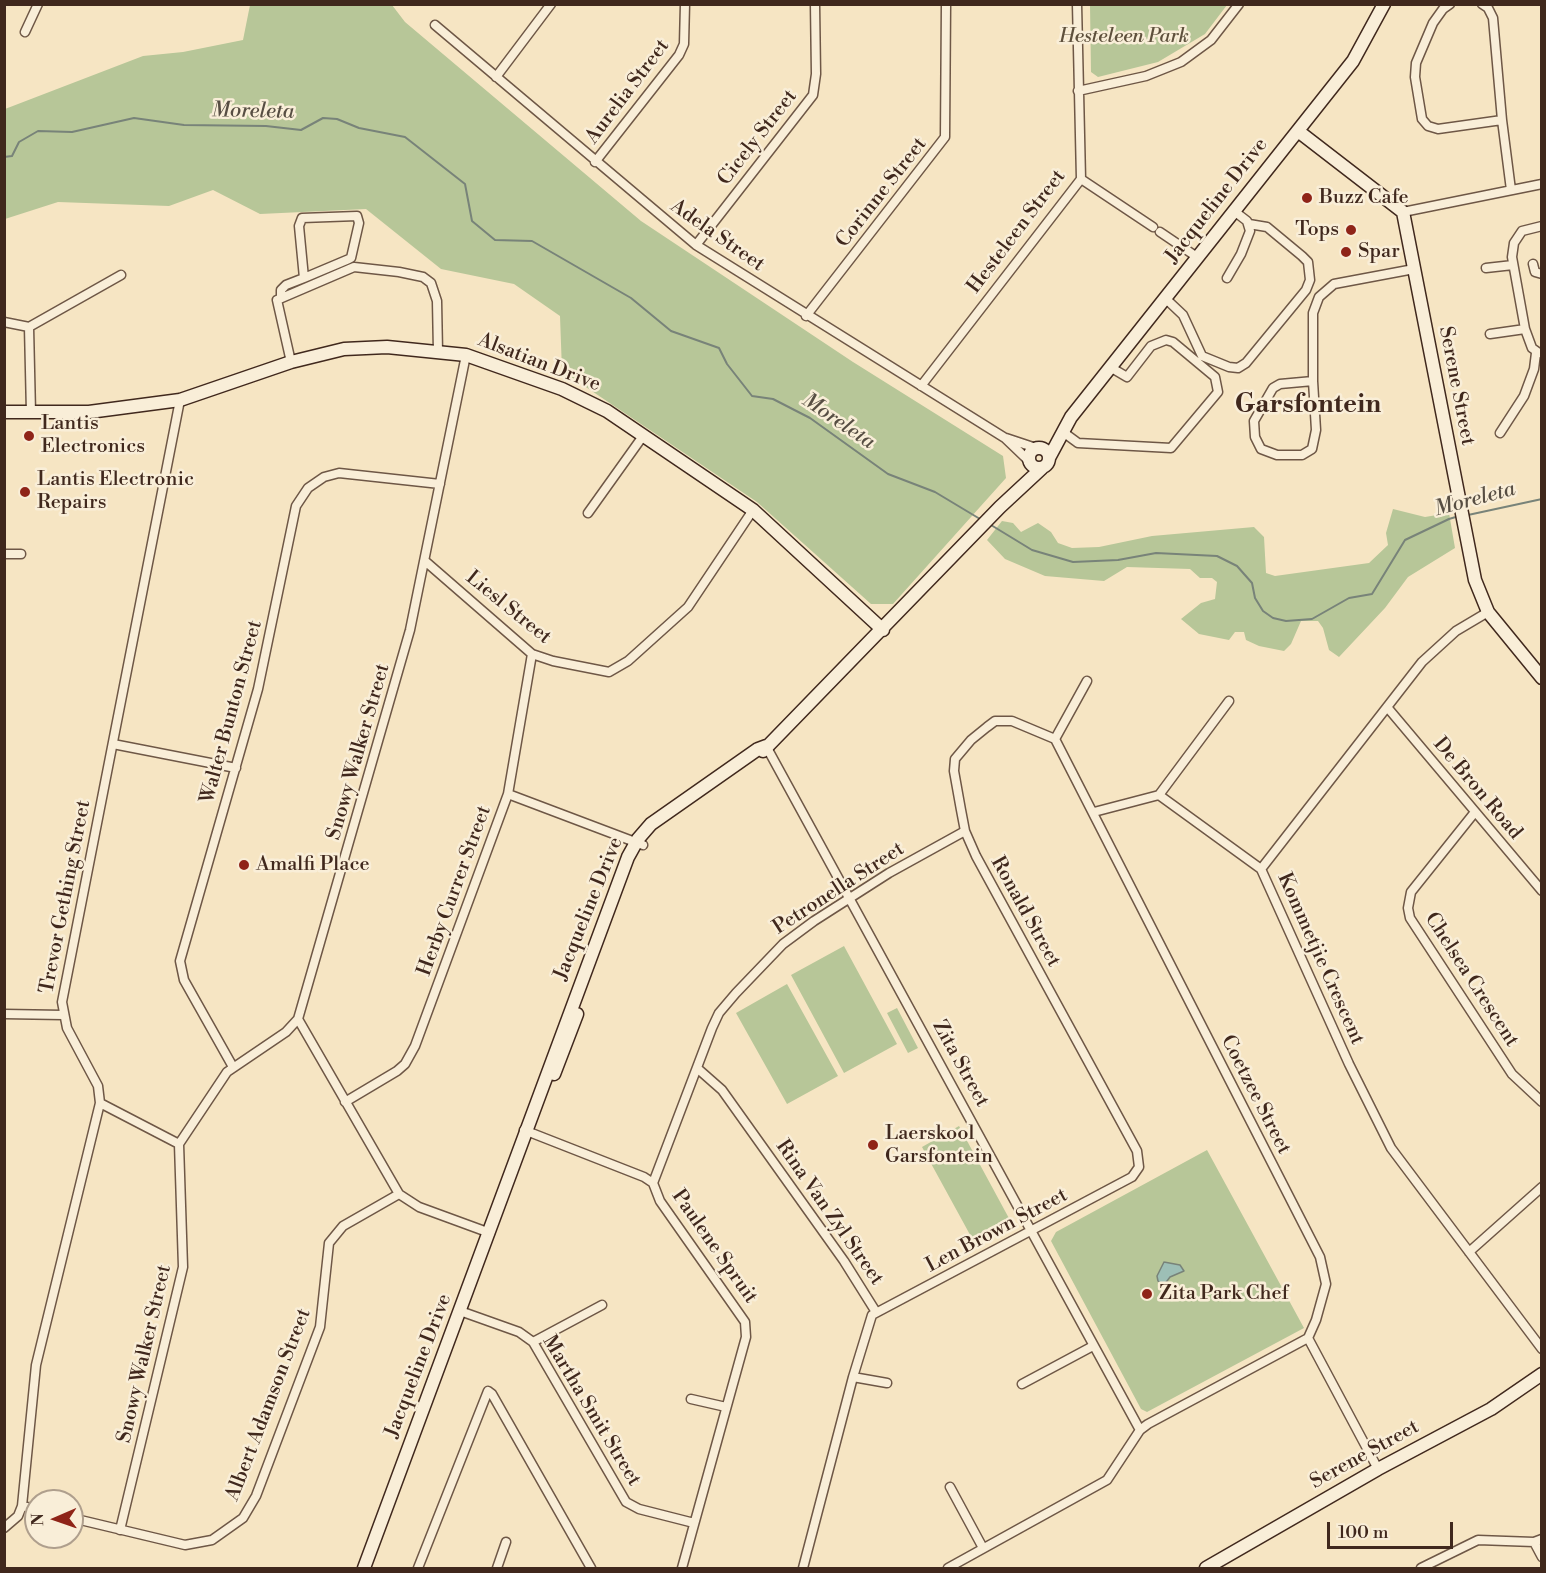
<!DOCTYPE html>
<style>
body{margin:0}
#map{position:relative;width:1546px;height:1573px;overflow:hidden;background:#f6e5c3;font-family:"Libre Bodoni",serif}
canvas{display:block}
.frame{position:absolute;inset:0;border:6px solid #40281d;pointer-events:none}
.north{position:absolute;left:24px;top:1489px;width:60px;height:60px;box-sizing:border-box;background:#f9eed8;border:2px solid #af9f8d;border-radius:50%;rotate:268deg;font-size:16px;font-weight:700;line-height:24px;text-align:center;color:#40281d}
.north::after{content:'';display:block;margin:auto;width:21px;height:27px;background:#8f2418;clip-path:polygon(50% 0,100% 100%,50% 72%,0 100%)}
.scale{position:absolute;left:1327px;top:1522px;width:126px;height:27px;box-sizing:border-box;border:3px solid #40281d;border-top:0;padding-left:8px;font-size:18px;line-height:21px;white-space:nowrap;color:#40281d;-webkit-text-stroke:4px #f9eed8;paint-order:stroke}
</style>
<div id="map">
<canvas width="1546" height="1573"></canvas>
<div class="frame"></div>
<div class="north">N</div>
<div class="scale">100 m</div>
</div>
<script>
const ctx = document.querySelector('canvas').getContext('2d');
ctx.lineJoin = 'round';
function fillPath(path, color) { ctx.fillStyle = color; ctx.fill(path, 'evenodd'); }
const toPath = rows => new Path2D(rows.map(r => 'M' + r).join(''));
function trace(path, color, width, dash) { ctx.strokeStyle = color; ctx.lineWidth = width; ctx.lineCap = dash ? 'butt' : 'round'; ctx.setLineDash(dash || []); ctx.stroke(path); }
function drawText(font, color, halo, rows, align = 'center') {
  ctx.font = font + ' "Libre Bodoni",serif'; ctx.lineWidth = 5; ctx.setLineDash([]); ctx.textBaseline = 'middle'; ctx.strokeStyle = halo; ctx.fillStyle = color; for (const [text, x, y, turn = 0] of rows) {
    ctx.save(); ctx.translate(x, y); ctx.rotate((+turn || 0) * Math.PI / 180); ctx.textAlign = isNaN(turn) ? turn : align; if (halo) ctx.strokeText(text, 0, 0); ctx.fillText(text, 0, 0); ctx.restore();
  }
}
fillPath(toPath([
 [250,5,392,5,405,22,641,221,853,362,1003,456,1006,478,893,604,871,604,757,502,562,371,560,316,514,284,441,269,366,209,260,214,213,190,169,206,58,202,5,219,5,109,143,56,183,52,243,40],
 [1090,5,1090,4,1227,5,1205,34,1158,62,1098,77,1091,72],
 [1393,509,1425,517,1449,513,1455,548,1408,577,1385,608,1339,657,1329,650,1323,628,1318,621,1301,621,1291,644,1284,651,1259,646,1246,640,1244,632,1235,632,1229,640,1199,634,1181,619,1201,603,1215,599,1217,582,1212,578,1200,578,1190,569,1127,567,1104,581,1045,576,1005,559,987,540,1002,521,1013,523,1021,532,1038,523,1051,532,1058,543,1072,548,1099,547,1152,536,1254,527,1264,537,1266,573,1275,576,1369,563,1388,545,1386,533],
 [844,946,897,1044,844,1073,791,975],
 [787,984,838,1076,787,1104,736,1013],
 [897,1008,918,1048,908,1053,887,1013],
 [959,1126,1011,1222,974,1242,922,1147],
 [1207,1150,1304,1328,1147,1412,1141,1409,1051,1241,1056,1232]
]), '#b7c698');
const water = toPath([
 [1164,1262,1180,1265,1184,1271,1170,1277,1164,1285,1158,1281,1157,1276,1164,1262]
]);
fillPath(water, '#9dbfb6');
trace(water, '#788379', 1.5);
trace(toPath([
 [4,157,12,156,19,142,38,131,72,132,134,118,184,125,266,126,301,130,323,118,337,119,359,128,405,137,465,184,472,221,495,240,532,241,631,298,671,331,719,348,727,364,752,396,773,399,810,418,888,474,935,492,980,519],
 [1468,515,1542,499],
 [991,525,1032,550,1073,562,1118,560,1156,553,1217,556,1237,566,1252,583,1255,598,1263,611,1273,618,1286,621,1312,619,1349,598,1372,594,1405,540,1449,519,1459,516]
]), '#788379', 2);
const street = toPath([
 [1450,4,1443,9,1433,23,1416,63,1415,77,1422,119,1428,126,1438,129,1502,120,1511,190],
 [1482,4,1488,8,1493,18,1502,120],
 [435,25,696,245,1005,438,1029,461],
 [25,32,38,4],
 [496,77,551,4],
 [1078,91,1146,76,1181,62,1211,40,1239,4],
 [595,162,679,55,684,44,685,4],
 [1081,179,1153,227],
 [1403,212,1542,184],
 [1160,232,1197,257],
 [696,245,813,95,816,74,815,4],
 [1533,264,1535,272,1542,274],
 [1486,268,1513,265],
 [1227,278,1241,254,1250,231,1247,221,1234,211],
 [281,297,281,290,286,285,304,278,349,259,351,258,359,223,357,216,302,218,299,226,304,278],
 [1165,298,1183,315,1202,356,1229,367,1238,368,1246,363,1306,290,1310,280,1308,262,1302,256,1267,227,1249,224],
 [806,316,945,137,946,4],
 [4,322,29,327,121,275],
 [29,327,31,413],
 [1525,329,1532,348,1539,353],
 [1490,334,1525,329,1512,257,1514,243,1522,231,1542,226],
 [291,362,277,300,354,267,399,272,423,277,431,283,437,301,438,352],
 [1313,381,1316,430,1312,449,1302,455,1277,455,1261,449,1255,437,1254,421,1273,388,1280,384,1313,381,1313,313,1319,297,1334,284,1414,269],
 [921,386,1081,179,1077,4],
 [1063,432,1078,443,1171,448,1218,392,1215,377,1173,342,1166,340,1151,346,1127,377,1110,367],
 [1500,433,1524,396,1534,369,1536,353],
 [1006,438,1036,448],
 [588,513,643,436],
 [4,554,21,554],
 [425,561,532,654,553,661,609,672,628,661,688,607,753,510],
 [1387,707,1542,891],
 [1055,739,1320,1257,1326,1284,1316,1320,1308,1338],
 [1055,739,1087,681],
 [113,744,236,768],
 [766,746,1140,1430],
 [508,794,643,845],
 [1159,795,1229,701],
 [1094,812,1159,795,1261,869,1349,1064,1391,1148,1542,1349],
 [1475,812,1411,892,1408,908,1410,918,1512,1074,1542,1102],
 [1261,869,1422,662,1456,631,1488,612],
 [4,1014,63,1015],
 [298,1019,399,1194,419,1207,490,1233],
 [233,1067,184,980,180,961,258,689,296,506,308,488,324,477,339,473,440,484],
 [697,1068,722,1090,844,1261,876,1312],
 [345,1102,397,1071,405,1064,415,1046,508,794,532,654],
 [100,1103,179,1144],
 [524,1130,644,1177,653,1183,660,1201,745,1322,746,1337,682,1568],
 [653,1183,712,1028,719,1013,736,993,783,944,814,921,889,873,965,831],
 [1469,1252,1542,1187],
 [460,1311,519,1332,533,1342,626,1502,639,1509,694,1523],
 [1308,1338,1378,1469],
 [533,1342,602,1305],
 [853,1377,887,1383],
 [1022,1384,1093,1346],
 [691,1399,726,1407],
 [950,1487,983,1548],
 [22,1506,36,1509],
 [72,1518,185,1545,212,1540,243,1518,256,1496,320,1327,329,1243,343,1226,399,1194],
 [4,1528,18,1516,22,1506,36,1365,100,1103,98,1086,67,1028,62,1002,180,400],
 [120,1530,183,1267,179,1144,227,1072,286,1032,298,1019,410,630,466,355],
 [1534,1542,1542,1557],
 [418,1568,488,1391,492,1394,591,1568],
 [497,1568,506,1542],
 [803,1568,853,1377,872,1315,1132,1177,1139,1167,1137,1151,976,856,965,831,961,810,954,771,955,759,971,740,987,727,995,721,1012,721,1055,739],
 [948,1568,1107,1480,1140,1430,1148,1424,1308,1338],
 [1421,1568,1478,1540,1534,1542,1542,1539]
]);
const secondary = toPath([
 [1298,131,1403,212,1475,580,1488,612,1542,678],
 [4,412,89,412,180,400,291,362,344,349,387,347,466,355,562,389,607,411,753,510,883,630],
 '1029 458a10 10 0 1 1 20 0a10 10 0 1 1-20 0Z',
 [1049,458,1071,417,1353,61,1384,4],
 [763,751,1000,507,1042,468],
 [554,1074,577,1014],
 [364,1568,628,857,638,839,651,824,758,749,766,746],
 [1206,1568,1378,1469,1491,1409,1542,1374]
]);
trace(street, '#6e5746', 11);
trace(secondary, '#40281d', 15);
trace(street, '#f9eed8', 8);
trace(secondary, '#f9eed8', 12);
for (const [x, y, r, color] of [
 [1307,198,6,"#8f2418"],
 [1351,230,6,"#8f2418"],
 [1346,252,6,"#8f2418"],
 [29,436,6,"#8f2418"],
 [25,492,6,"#8f2418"],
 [244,865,6,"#8f2418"],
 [873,1145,6,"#8f2418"],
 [1147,1294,6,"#8f2418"]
]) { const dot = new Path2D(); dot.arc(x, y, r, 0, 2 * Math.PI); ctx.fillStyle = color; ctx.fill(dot); trace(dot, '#f9eed8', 2); }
drawText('italic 20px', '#5e503c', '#f9eed8', [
 ["Hesteleen Park",1124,37]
]);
drawText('20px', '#40281d', '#f9eed8', [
 ["Aurelia Street",628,92,-53],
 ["Cicely Street",758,138,-52],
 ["Corinne Street",882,193,-52],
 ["Jacqueline Drive",1217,201,-52],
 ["Hesteleen Street",1017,232,-53],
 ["Adela Street",717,236,35],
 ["Alsatian Drive",539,363,21],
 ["Serene Street",1456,386,79],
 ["Liesl Street",508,608,39],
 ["Walter Bunton Street",232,712,-75],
 ["Snowy Walker Street",359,752,-74],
 ["De Bron Road",1477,789,50],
 ["Petronella Street",839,889,-33],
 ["Herby Currer Street",455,891,-70],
 ["Trevor Gething Street",66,897,-79],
 ["Jacqueline Drive",589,909,-68],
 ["Ronald Street",1025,912,61],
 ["Kommetjie Crescent",1320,959,66],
 ["Chelsea Crescent",1471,980,57],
 ["Zita Street",960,1064,61],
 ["Coetzee Street",1255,1095,63],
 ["Rina Van Zyl Street",829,1213,55],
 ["Len Brown Street",997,1231,-28],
 ["Paulene Spruit",714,1247,55],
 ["Snowy Walker Street",145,1354,-77],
 ["Jacqueline Drive",419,1366,-69],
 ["Albert Adamson Street",269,1405,-69],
 ["Martha Smit Street",591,1411,59],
 ["Serene Street",1365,1455,-29]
]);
drawText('20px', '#40281d', '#f9eed8', [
 ["Buzz Cafe",1319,198],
 ["Tops",1339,230,"right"],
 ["Spar",1358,252],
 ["Lantis",41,424],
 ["Electronics",41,447],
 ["Lantis Electronic",37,480],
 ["Repairs",37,503],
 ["Amalfi Place",256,865],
 ["Laerskool",885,1134],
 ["Garsfontein",885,1157],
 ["Zita Park Chef",1159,1294]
], 'left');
drawText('italic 21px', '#574e43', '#f9eed8', [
 ["Moreleta",253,112,1],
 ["Moreleta",838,422,34],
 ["Moreleta",1475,500,-15]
]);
drawText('bold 26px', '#40281d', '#f9eed8', [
 ["Garsfontein",1308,406]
]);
</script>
